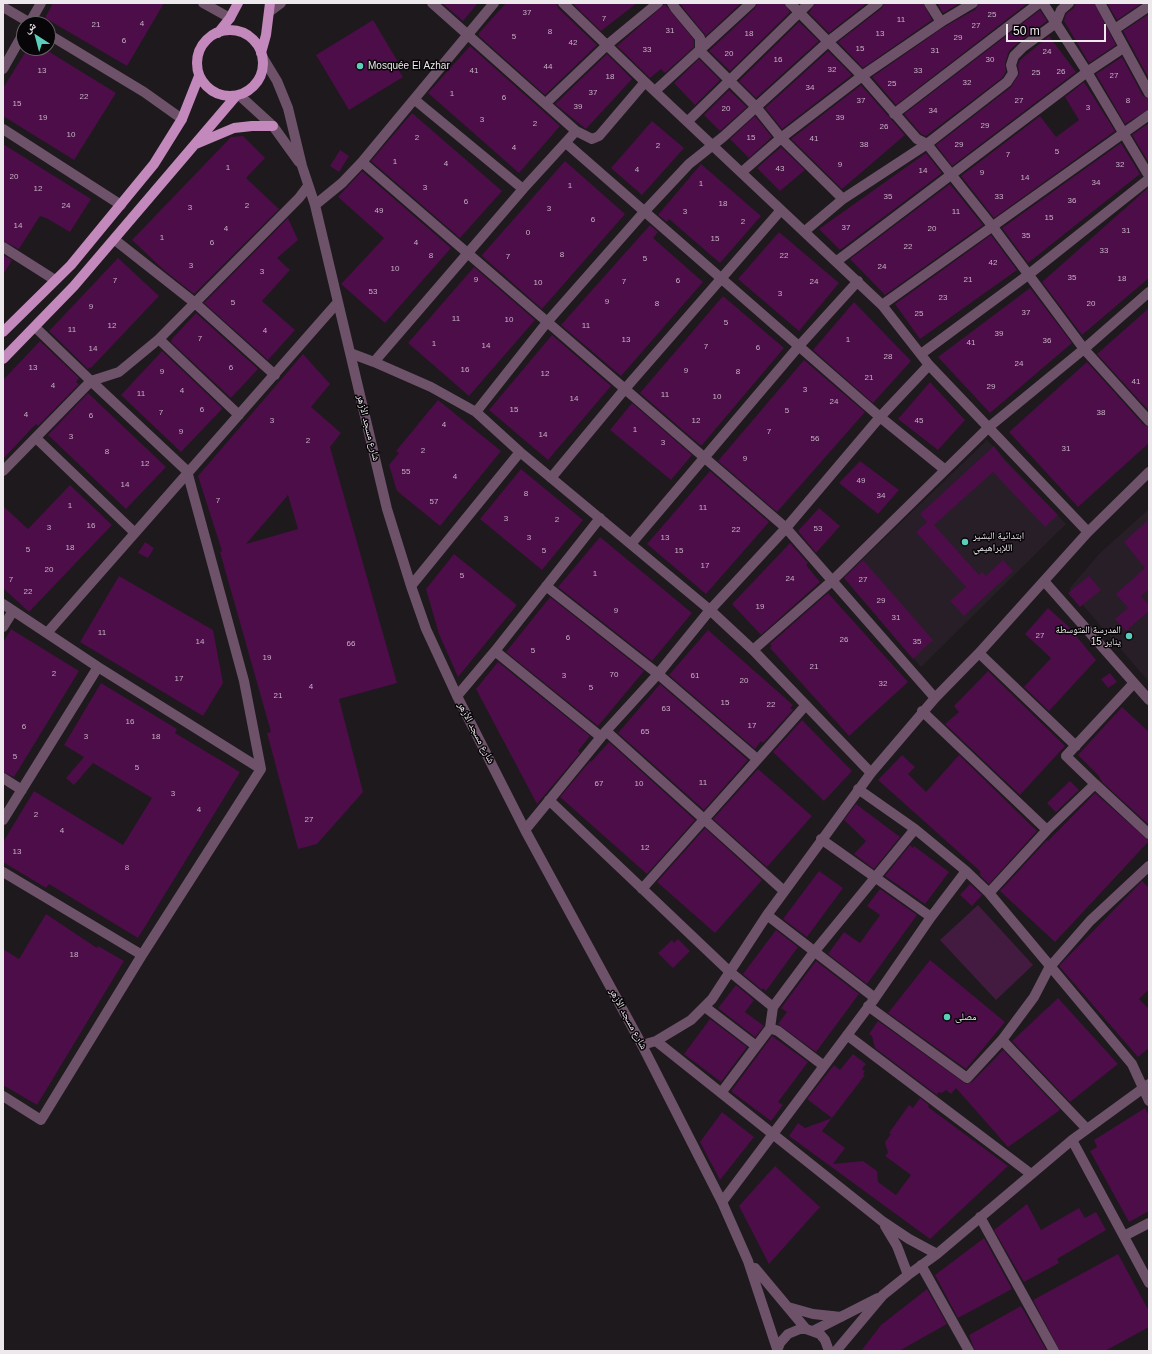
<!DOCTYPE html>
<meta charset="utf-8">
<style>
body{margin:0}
#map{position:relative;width:1152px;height:1354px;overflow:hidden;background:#1e191d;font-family:Helvetica,"Noto Naskh Arabic",sans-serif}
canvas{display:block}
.frame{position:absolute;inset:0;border:4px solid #ece8eb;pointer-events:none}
.north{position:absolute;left:16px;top:16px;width:40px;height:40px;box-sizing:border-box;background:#070507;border:1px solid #636062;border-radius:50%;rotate:324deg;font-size:11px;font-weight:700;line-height:16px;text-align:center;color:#ece8eb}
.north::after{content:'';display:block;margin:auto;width:14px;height:18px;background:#5bcebb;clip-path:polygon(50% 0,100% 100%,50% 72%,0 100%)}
.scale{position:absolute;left:1006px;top:24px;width:100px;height:18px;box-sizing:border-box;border:2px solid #ece8eb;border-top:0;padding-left:5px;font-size:12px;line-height:14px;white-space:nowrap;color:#ece8eb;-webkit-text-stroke:3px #070507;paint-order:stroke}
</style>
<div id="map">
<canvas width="1152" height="1354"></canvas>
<div class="frame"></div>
<div class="north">ش</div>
<div class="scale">50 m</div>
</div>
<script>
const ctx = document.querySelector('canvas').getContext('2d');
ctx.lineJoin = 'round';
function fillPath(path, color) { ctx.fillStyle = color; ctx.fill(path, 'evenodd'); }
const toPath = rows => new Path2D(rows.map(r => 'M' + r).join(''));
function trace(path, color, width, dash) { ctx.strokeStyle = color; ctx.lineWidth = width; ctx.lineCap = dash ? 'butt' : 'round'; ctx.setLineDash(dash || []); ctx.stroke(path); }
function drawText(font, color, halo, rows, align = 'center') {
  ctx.font = font + ' Helvetica,"Noto Naskh Arabic",sans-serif'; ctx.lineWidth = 3; ctx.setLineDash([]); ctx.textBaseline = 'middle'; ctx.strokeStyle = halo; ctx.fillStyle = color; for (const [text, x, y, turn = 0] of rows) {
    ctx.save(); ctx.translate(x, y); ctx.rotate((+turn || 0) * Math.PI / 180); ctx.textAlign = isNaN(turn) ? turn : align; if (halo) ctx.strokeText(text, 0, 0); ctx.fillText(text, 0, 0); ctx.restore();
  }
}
fillPath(toPath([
 [987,440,1066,524,921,667,844,577],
 [1149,509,1149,682,1069,589,1100,553]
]), '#281e27');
fillPath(toPath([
 [978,905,1033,965,996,1000,940,940]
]), '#441b40');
fillPath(toPath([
 [53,3,164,3,127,66,45,18],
 [442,3,478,3,463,21],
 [506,3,557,3,558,8,597,45,545,95,479,36,479,33],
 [572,3,637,3,601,31],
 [681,3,741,3,706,36,680,4],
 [757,3,784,3,790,12,730,71,709,51,755,8],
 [815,3,867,3,829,33,809,13],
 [884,3,923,3,932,20,863,68,838,42,882,8],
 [937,3,960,3,943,13],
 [979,3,1028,3,896,105,872,77,944,27,976,9],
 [1075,3,1094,3,1116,45,1089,63,1064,21,1066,14,1074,8],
 [1107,3,1142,3,1117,20],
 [665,4,694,40,694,47,665,73,661,69,650,78,617,46],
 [1040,10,1047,21,1019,42,1009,51,1005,63,1006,72,1002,78,926,136,921,134,904,114],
 [1149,14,1149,79,1123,31],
 [373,20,400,65,396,66,403,77,349,110,316,55],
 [799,22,819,41,756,98,739,81],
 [1049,36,1076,72,952,166,936,145,1011,87,1019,74,1018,65,1020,60],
 [470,46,560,126,519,173,428,93],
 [28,48,43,48,116,93,74,160,3,116,3,88],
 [828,51,852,75,782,129,765,108],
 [607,54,632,79,586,129,555,104],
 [1122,57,1143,96,1149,99,1149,109,1125,124,1096,74],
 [699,59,720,80,695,105,674,83],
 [1084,82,1115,131,994,218,961,176,1040,116,1056,137,1079,120,1065,97],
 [861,85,905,135,842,189,791,139],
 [729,90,747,107,720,131,704,115],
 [412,113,502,191,460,238,371,161],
 [755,116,772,137,749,158,730,139],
 [652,121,684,148,642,195,611,168],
 [1149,123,1149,163,1132,135],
 [243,136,265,158,246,178,279,209,194,294,165,271,132,240,231,137],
 [1121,143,1140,174,1028,263,1002,228],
 [3,144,91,199,70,232,48,219,40,216,19,249,3,241],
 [781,147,805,170,780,191,757,168],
 [340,150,349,156,339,172,330,166],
 [926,153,942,173,840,250,819,229],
 [565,161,625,214,542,309,483,257,482,255],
 [701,164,761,216,720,263,669,219,667,222,658,215],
 [362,171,451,248,385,323,341,284,384,238,338,197],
 [950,184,983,225,885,295,850,259],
 [1149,187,1149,278,1082,335,1042,282],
 [288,218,298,240,277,258,290,270,262,301,295,330,268,360,204,303],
 [650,225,658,232,653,238,703,282,621,376,561,325],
 [779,232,839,283,799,331,738,279],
 [991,235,1017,270,920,339,895,304],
 [3,255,12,260,3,275],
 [118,258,159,296,91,368,90,367,88,369,49,331],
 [474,267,535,320,469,396,408,343],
 [1030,288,1072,343,990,413,938,357],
 [723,296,784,348,702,445,700,445,640,393],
 [854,302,911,361,873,403,813,350],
 [1149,308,1149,411,1097,354],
 [196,313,258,369,231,398,171,342,172,339],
 [552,335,611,386,548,460,489,410],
 [40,341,79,378,76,382,79,384,38,426,36,424,3,459,3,380],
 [162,351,222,408,222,409,181,452,121,395],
 [303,354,330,384,311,407,341,433,330,447,397,683,339,699,363,792,317,844,298,849,267,733,271,732,220,552,222,551,198,476],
 [288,495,298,529,246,544,271,515],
 [804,360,865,412,777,512,718,461],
 [1087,362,1144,425,1149,427,1149,443,1078,507,1009,432],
 [930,382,965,420,938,450,898,419],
 [88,393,166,467,126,509,48,435],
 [438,400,501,451,440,526,397,491,389,465,399,453,396,451],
 [632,403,692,455,671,480,610,430],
 [994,446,1004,460,1058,515,1045,527,993,472,934,525,979,575,982,572,986,576,1003,560,1013,571,964,616,950,601,966,587,916,532,927,522,920,514],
 [860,461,899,490,878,514,839,483],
 [521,469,583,520,542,570,480,519],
 [710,471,769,522,706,594,647,544],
 [70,485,112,525,29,612,3,588,3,506,28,529],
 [819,508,840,526,816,553,798,531],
 [1149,519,1149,589,1141,596,1149,605,1149,611,1126,631,1115,619,1128,608,1116,594,1145,568,1124,542],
 [600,537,692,613,652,661,558,587],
 [145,542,154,548,148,558,138,553],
 [790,543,808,563,806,565,820,582,761,635,732,604],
 [454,554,517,605,458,677,439,634,426,589],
 [863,560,933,640,913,659,844,578],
 [119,576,213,630,223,683,203,716,80,642],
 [1089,576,1101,590,1080,607,1068,593],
 [828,593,908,682,849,736,770,648,772,646,770,644],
 [550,597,644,671,598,726,506,652],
 [1048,608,1068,626,1096,660,1049,711,1024,687,1051,658,1025,634],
 [11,629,79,671,14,777,3,772,3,642],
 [708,630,793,705,790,708,793,710,763,743,761,741,755,749,669,675],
 [498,662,590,736,578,751,580,753,537,804,476,689],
 [988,671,1065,746,1020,795,945,724,959,712,954,706],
 [1110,673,1117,682,1108,688,1101,679],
 [101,683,177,729,175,733,240,772,138,938,49,884,46,888,3,862,3,842,34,791,123,845,152,798,93,763,74,785,66,778,84,757,64,745],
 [660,684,748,760,704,810,618,733],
 [1122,707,1149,732,1149,825,1102,782,1098,775,1078,755],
 [802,720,852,771,824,801,773,752],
 [609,742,695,820,647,874,560,797,590,761,591,762],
 [902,755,915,767,908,774,926,792,959,755,1037,831,989,884,979,874,981,872,878,780],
 [758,769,812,816,767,867,713,819],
 [1070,781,1079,790,1056,812,1047,803],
 [1095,793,1149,841,1055,942,1000,891,1047,840,1048,841],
 [856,804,900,837,874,869,854,854,866,841,844,820],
 [705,828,762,880,715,933,657,882],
 [910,845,913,848,914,846,949,872,925,904,885,876],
 [819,871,843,888,807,937,783,919],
 [1142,881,1149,888,1149,989,1139,999,1149,1009,1149,1048,1138,1057,1059,966],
 [970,884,982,895,972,906,960,895],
 [880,889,917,915,867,984,828,954,844,932,860,943,880,915,867,906],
 [46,914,97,948,98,946,124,961,37,1105,3,1085,3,949,19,959],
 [776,930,798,947,766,991,763,988,762,990,743,974],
 [678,939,690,951,673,968,658,953,672,940,674,943],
 [930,960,1005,1022,966,1069,888,1013],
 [816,961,859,994,816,1052,778,1024,787,1012,781,1008],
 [736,985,754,1000,745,1012,764,1026,755,1037,718,1008],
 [1058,998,1118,1064,1070,1102,1012,1041],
 [710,1019,747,1047,721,1082,684,1054],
 [878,1021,966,1084,972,1082,1003,1050,1060,1110,1008,1147,956,1088,951,1094,946,1090,942,1093,939,1092,937,1095,875,1048,872,1036,869,1034],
 [772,1036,808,1062,778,1102,783,1105,771,1121,732,1092,732,1090],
 [853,1054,866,1064,862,1069,865,1071,863,1074,865,1075,832,1118,807,1099,834,1065,840,1070],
 [920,1098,929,1105,928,1107,1008,1166,930,1239,789,1136,798,1123,805,1128,832,1118,822,1131,845,1148,833,1164,863,1161,877,1171,878,1182,896,1195,911,1175,885,1156,888,1153,885,1142,891,1134,889,1133,909,1105,913,1108],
 [1145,1108,1149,1116,1149,1211,1129,1222,1090,1151,1097,1147,1094,1140],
 [722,1112,754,1137,720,1180,700,1142],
 [775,1166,820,1207,769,1264,739,1206],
 [1027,1204,1041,1230,1079,1208,1085,1218,1096,1212,1106,1230,1057,1259,1059,1263,1024,1282,994,1230],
 [984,1238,1012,1289,958,1318,935,1275],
 [1118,1254,1149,1311,1149,1327,1105,1351,1060,1351,1033,1300],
 [927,1289,947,1324,899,1351,861,1351,881,1325],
 [1021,1306,1047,1351,975,1351,969,1335]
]), '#4c0d48');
trace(toPath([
 [203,3,230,18],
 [432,3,576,131,592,139,599,136,645,82],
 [563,3,645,82,882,305,929,365,1088,532],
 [672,3,675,8,700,38,700,51,756,107,781,138,843,199],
 [790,3,862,76,917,139,927,144,993,227,1084,349,1149,421],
 [929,3,941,22],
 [1043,3,1087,72,1149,176],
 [1100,3,1149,93],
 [3,7,32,24],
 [269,12,281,3],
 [29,24,41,3],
 [1115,29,1149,6],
 [48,34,144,92,182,119],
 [263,58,277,81,288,108,302,166,315,205,387,509,411,586,426,629,457,696,525,830,642,1045,722,1202,748,1261,777,1349],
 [3,69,24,32],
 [655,91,751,3],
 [239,95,273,126,299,162],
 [415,100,523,189],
 [546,103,607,45,658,3],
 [894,114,1039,3],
 [688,121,809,3],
 [3,129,121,205],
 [566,143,880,417,944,469],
 [362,162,786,528,935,698],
 [742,172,781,138,862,76,941,22,973,3],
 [315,205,342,183,362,162,494,3],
 [805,231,843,199,927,144,1007,82,1013,73,1011,65,1014,56,1023,47,1056,23,1061,10,1069,3],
 [115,240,195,303,275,375],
 [3,247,55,280],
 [837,261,1087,72,1123,48],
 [882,305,1149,115],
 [35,327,91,381,119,372,159,339,299,198,308,186],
 [159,339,239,415],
 [350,353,374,362,431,387,476,412,548,321,644,212,689,164,723,137,829,41,878,3],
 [921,354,1028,275,1149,179],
 [374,362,523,189,576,131],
 [476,412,520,452,710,610,753,650,871,773],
 [36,438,135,533],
 [3,471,91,381,187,471,244,681,261,769,142,955,41,1120,3,1096],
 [551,478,624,390,781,210],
 [631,544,799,346,858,281],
 [1044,581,1149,700],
 [411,586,520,452],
 [546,586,658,674,757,759],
 [3,604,98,667,261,769],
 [3,627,13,611],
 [47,633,338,302],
 [753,650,832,581,989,427,1084,349,1149,292],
 [495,651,601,737],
 [979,653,1076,746],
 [457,696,495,651,600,518],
 [922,711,1047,830],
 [606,731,784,891],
 [3,778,22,790],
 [1095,784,1149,834],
 [858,789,915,829,966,871,989,893,1132,1064,1149,1101],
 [549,800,729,971,773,1007],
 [3,820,98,667],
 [525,830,606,731,658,674,710,610,786,528,880,417,929,365],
 [821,839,931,917],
 [3,872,142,955],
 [642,889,806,705],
 [989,893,1047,830,1095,784,1066,756,1134,683],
 [767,915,875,998],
 [868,1006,967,1078,1002,1040,1034,997,1049,968,1090,921,1149,866],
 [705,1007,756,1046],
 [770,1028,778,1031,824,1066],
 [847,1035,1031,1174],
 [1002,1040,1087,1129],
 [656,1041,882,1221,909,1239,937,1254],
 [642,1045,656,1041,691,1020,712,999,767,915,871,773,935,698,979,653,1088,532,1149,472],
 [721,1093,770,1028,773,1007,814,952,915,829],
 [1072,1140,1149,1283],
 [722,1202,875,998,931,917,966,871],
 [980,1217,1054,1351],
 [885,1226,897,1246,908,1275],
 [1124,1236,1149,1223],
 [921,1265,969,1351],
 [755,1268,806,1329],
 [788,1307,813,1314,841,1317],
 [813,1331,878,1298],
 [777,1351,780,1343,788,1334,800,1329,806,1329,820,1334,825,1340,829,1351],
 [836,1351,883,1295,908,1275,937,1254,1072,1140,1149,1084]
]), '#6e526a', 10);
trace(toPath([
 '197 63a33 33 0 1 1 66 0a33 33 0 1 1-66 0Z',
 [218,33,230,18,238,3],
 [261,53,266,35,270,3],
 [196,144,234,128,252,126,273,126],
 [3,332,71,265,154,164,182,119,199,76],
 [3,359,74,286,236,96]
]), '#c388bc', 10);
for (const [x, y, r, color] of [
 [360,66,4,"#5bcebb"],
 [965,542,4,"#5bcebb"],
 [1129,636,4,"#5bcebb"],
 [947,1017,4,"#5bcebb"]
]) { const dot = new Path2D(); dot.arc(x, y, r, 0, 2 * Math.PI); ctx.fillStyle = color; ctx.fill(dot); trace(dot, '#070507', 1.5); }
drawText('8px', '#c4b1c2', null, [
 ["37",527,13],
 ["25",992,15],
 ["7",604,19],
 ["11",901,20],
 ["4",142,24],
 ["21",96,25],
 ["27",976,26],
 ["31",670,31],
 ["8",550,32],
 ["18",749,34],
 ["13",880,34],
 ["5",514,37],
 ["29",958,38],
 ["6",124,41],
 ["42",573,43],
 ["15",860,49],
 ["33",647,50],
 ["31",935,51],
 ["24",1047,52],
 ["20",729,54],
 ["16",778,60],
 ["30",990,60],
 ["44",548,67],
 ["32",832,70],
 ["13",42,71],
 ["41",474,71],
 ["33",918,71],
 ["26",1061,72],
 ["25",1036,73],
 ["27",1114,76],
 ["18",610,77],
 ["32",967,83],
 ["25",892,84],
 ["34",810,88],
 ["37",593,93],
 ["1",452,94],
 ["22",84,97],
 ["6",504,98],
 ["37",861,101],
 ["27",1019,101],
 ["8",1128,101],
 ["15",17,104],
 ["39",578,107],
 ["3",1088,108],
 ["20",726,109],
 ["34",933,111],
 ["19",43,118],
 ["39",840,118],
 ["3",482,120],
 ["2",535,124],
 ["29",985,126],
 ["26",884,127],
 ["10",71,135],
 ["2",417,138],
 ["15",751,138],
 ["41",814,139],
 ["38",864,145],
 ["29",959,145],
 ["2",658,146],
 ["4",514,148],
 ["5",1057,152],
 ["7",1008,155],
 ["1",395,162],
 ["4",446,164],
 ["9",840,165],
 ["32",1120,165],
 ["1",228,168],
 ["43",780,169],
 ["4",637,170],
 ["14",923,171],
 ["9",982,173],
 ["20",14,177],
 ["14",1025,178],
 ["34",1096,183],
 ["1",701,184],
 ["1",570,186],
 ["3",425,188],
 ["12",38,189],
 ["35",888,197],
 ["33",999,197],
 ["36",1072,201],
 ["6",466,202],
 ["18",723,204],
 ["24",66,206],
 ["2",247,206],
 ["3",190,208],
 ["3",549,209],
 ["49",379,211],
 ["3",685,212],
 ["11",956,212],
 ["15",1049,218],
 ["6",593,220],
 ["2",743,222],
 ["14",18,226],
 ["37",846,228],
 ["4",226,229],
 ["20",932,229],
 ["31",1126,231],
 ["0",528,233],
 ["35",1026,236],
 ["1",162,238],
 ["15",715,239],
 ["6",212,243],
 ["4",416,243],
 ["22",908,247],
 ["33",1104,251],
 ["8",562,255],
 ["8",431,256],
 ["22",784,256],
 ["7",508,257],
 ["5",645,259],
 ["42",993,263],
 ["3",191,266],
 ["24",882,267],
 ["10",395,269],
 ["3",262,272],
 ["35",1072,278],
 ["18",1122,279],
 ["9",476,280],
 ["21",968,280],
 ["7",115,281],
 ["6",678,281],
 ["7",624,282],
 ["24",814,282],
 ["10",538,283],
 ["53",373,292],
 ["3",780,294],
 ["23",943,298],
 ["9",607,302],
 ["5",233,303],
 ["8",657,304],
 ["20",1091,304],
 ["9",91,307],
 ["37",1026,313],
 ["25",919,314],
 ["11",456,319],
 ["10",509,320],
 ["5",726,323],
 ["12",112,326],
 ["11",586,326],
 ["11",72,330],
 ["4",265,331],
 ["39",999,334],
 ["7",200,339],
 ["13",626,340],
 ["1",848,340],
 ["36",1047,341],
 ["41",971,343],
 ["1",434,344],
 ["14",486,346],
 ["7",706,347],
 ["6",758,348],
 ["14",93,349],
 ["28",888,357],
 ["24",1019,364],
 ["13",33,368],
 ["6",231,368],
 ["16",465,370],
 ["9",686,371],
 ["9",162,372],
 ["8",738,372],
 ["12",545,374],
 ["21",869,378],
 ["41",1136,382],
 ["4",53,386],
 ["29",991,387],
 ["3",805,390],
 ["4",182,391],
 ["11",141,394],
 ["11",665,395],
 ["10",717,397],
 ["14",574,399],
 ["24",834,402],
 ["6",202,410],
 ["15",514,410],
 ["5",787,411],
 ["7",161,413],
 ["38",1101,413],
 ["4",26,415],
 ["6",91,416],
 ["3",272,421],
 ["12",696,421],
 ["45",919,421],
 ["4",444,425],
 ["1",635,430],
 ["9",181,432],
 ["7",769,432],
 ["14",543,435],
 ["3",71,437],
 ["56",815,439],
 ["2",308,441],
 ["3",663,443],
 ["31",1066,449],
 ["2",423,451],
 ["8",107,452],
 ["9",745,459],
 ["12",145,464],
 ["55",406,472],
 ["4",455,477],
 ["49",861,481],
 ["14",125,485],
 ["8",526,494],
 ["34",881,496],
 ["7",218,501],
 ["57",434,502],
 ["1",70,506],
 ["11",703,508],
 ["3",506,519],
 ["2",557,520],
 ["16",91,526],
 ["3",49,528],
 ["53",818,529],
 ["22",736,530],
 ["3",529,538],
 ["13",665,538],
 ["18",70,548],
 ["5",28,550],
 ["5",544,551],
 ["15",679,551],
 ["17",705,566],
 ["20",49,570],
 ["1",595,574],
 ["5",462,576],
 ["24",790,579],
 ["7",11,580],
 ["27",863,580],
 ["22",28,592],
 ["29",881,601],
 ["19",760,607],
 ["9",616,611],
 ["31",896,618],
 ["11",102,633],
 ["27",1040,636],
 ["6",568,638],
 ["26",844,640],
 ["14",200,642],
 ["35",917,642],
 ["66",351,644],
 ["5",533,651],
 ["19",267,658],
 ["21",814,667],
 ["2",54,674],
 ["70",614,675],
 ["3",564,676],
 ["61",695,676],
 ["17",179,679],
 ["20",744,681],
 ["32",883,684],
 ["4",311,687],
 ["5",591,688],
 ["21",278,696],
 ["15",725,703],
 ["22",771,705],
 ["63",666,709],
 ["16",130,722],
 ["17",752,726],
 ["6",24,727],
 ["65",645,732],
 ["3",86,737],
 ["18",156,737],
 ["5",15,757],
 ["5",137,768],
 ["11",703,783],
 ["67",599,784],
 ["10",639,784],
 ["3",173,794],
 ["4",199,810],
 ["2",36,815],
 ["27",309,820],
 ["4",62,831],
 ["12",645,848],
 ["13",17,852],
 ["8",127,868],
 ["18",74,955]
]);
drawText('10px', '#ece8eb', '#070507', [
 ["Mosquée El Azhar",368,66],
 ["ابتدائية البشير",973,536],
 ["اللإبراهيمي",973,548],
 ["المدرسة المتوسطة",1121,630,"right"],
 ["15 يناير",1121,642,"right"],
 ["مصلى",955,1017]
], 'left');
drawText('10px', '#ece8eb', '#070507', [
 ["شارع مسجد الأزهر",368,428,76],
 ["شارع مسجد الأزهر",476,733,62],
 ["شارع مسجد الأزهر",628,1019,61]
]);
</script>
